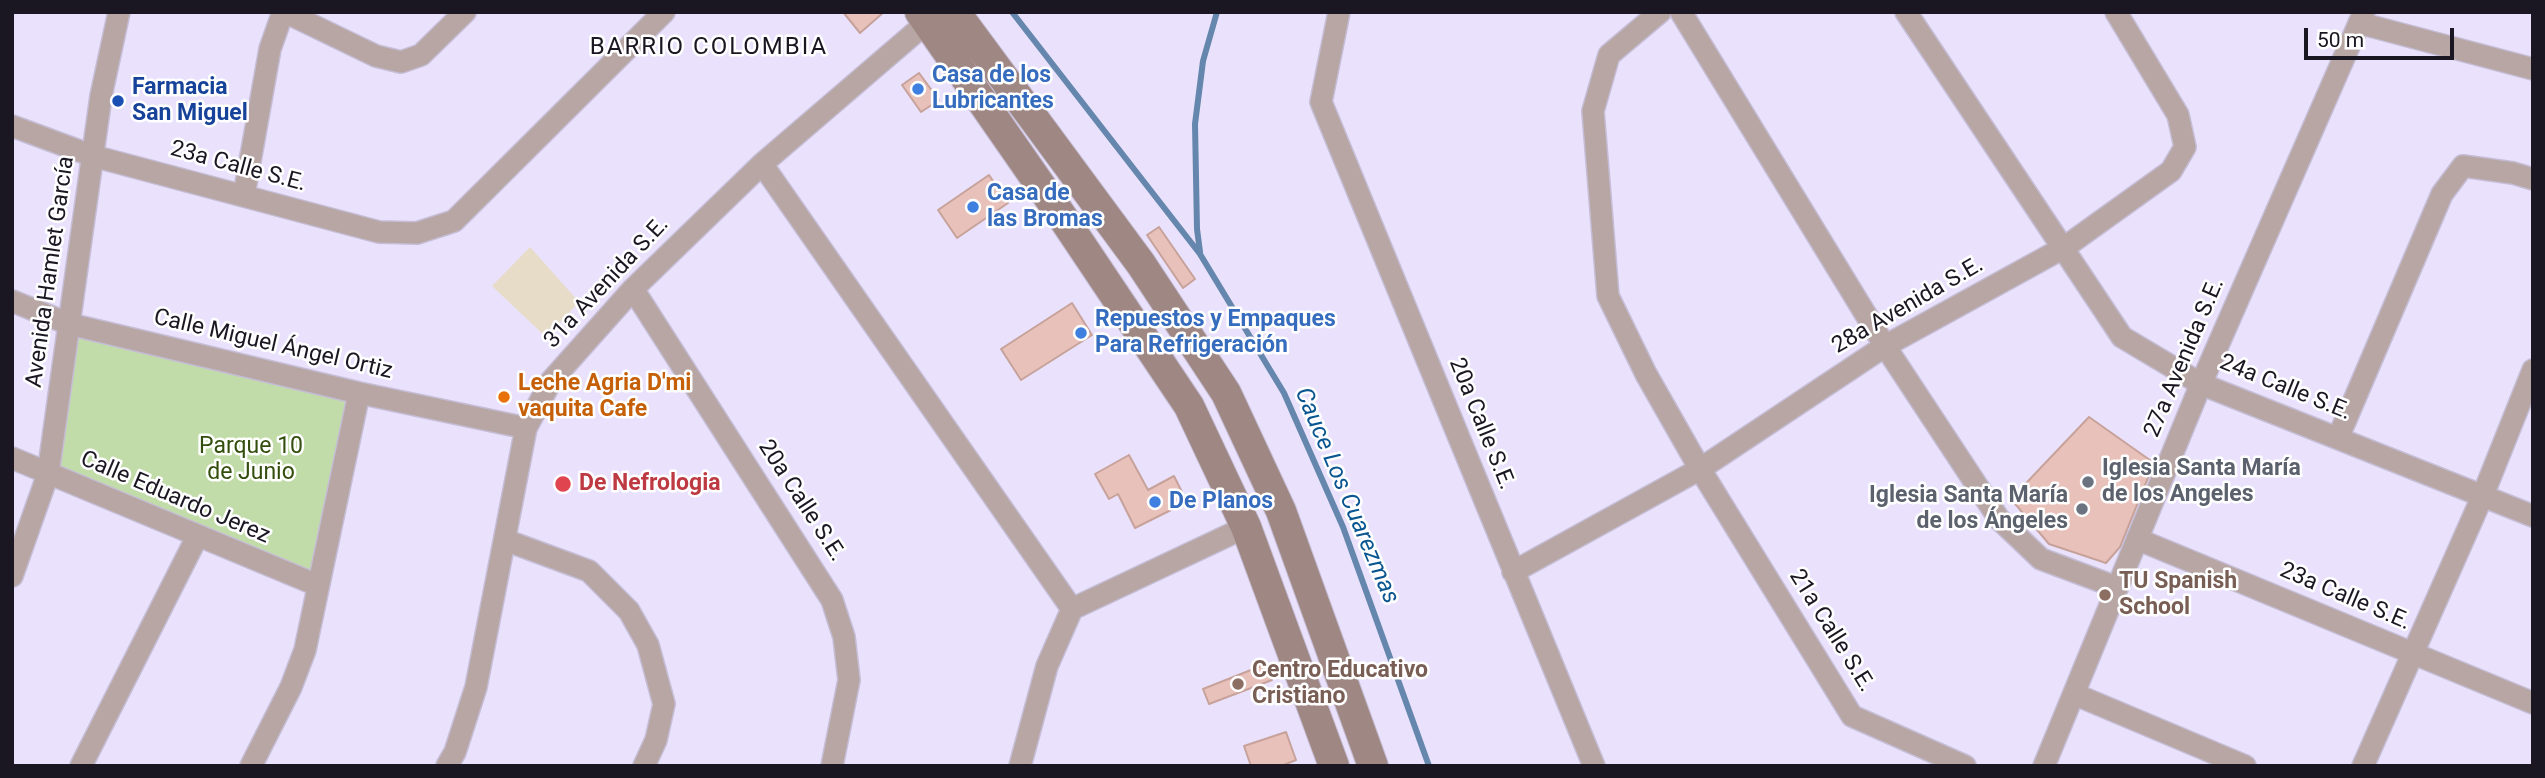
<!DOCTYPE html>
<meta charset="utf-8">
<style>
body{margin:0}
#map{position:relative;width:2545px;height:778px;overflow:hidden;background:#eae2fc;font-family:Roboto,sans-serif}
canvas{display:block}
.frame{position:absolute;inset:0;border:14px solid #1b1722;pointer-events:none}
.scale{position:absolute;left:2304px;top:28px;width:150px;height:32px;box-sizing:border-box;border:4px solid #1b1722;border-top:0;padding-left:9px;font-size:21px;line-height:24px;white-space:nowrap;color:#1b1722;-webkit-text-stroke:5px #fff;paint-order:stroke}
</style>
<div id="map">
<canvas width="2545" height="778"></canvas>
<div class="frame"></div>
<div class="scale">50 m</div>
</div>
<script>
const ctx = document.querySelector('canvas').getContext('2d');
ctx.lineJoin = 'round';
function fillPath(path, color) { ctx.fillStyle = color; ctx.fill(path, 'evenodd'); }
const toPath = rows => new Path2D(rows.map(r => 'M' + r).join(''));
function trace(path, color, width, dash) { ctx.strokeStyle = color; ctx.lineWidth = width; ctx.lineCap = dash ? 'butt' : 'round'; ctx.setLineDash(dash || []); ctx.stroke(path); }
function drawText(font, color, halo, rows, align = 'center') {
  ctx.font = font + ' Roboto,sans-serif'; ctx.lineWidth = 5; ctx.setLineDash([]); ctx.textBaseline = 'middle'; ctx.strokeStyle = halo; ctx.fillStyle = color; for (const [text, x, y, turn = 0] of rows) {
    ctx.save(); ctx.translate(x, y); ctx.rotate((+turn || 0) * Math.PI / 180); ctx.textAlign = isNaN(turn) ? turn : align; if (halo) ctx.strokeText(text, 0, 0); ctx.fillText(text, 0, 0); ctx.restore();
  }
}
fillPath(toPath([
 [530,247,579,302,546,337,492,286]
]), '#e6dcc7');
fillPath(toPath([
 [69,324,359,393,317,585,48,474]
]), '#c2dca9');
trace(toPath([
 [1012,12,1200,254,1284,393,1343,527,1429,766],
 [1200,252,1197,229,1195,124,1203,61,1217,12]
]), '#6687ad', 6);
const building = toPath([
 [843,12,884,12,860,33,843,12],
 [919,73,939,100,921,112,902,85,919,73],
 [989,175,1008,203,957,238,938,210,989,175],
 [1159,227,1195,279,1183,288,1147,235,1159,227],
 [1072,303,1092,335,1021,380,1001,349,1072,303],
 [2089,417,2154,463,2120,547,2106,563,2049,544,2011,499,2089,417],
 [1129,455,1148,490,1174,476,1187,502,1135,528,1118,494,1109,499,1095,474,1129,455],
 [1266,664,1272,680,1209,704,1203,689,1266,664],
 [1286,732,1296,760,1281,766,1251,766,1244,746,1286,732]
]);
fillPath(building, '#e8c2ba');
trace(building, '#c7a29b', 2);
const minor = toPath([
 [285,12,376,56,401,62,421,55,465,12],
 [1339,12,1321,102,1594,766],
 [1660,12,1609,55,1593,111,1608,296,1646,374,1700,469,1852,716,1965,766],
 [1681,12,1885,346,1999,519,2041,559,2116,587],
 [1906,12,2122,337,2201,384,2533,516],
 [2359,23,2533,69],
 [12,126,93,156,379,232,417,233,454,221,664,12],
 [762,164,1072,609],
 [244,195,270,49,283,12],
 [633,289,832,600,844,637,849,680,832,766],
 [12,301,69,324,359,393,526,428],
 [2338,438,2442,194,2463,166,2513,173,2533,179],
 [12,458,317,585],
 [2137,539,2533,703],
 [505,540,589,571,629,611,648,645,664,704,656,740,644,766],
 [1513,572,1700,469,1885,346,2065,247,2171,171,2185,147,2178,115,2116,12],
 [12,576,48,474,101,96,119,12],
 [2074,694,2245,766],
 [81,766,197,537],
 [251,766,291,687,305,650,359,393],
 [447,766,455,752,476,687,526,428,551,381,633,289,762,164,939,12],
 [1020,766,1047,666,1072,609,1246,527],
 [2044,766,2201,384,2364,12],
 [2363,766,2483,495,2533,370]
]);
const secondary = toPath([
 [920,12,1061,215,1189,406,1246,527,1334,766],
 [955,12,1141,264,1226,393,1281,511,1373,766]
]);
trace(minor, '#c5bdd5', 24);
trace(secondary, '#c5bdd5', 32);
trace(minor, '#b7a6a4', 21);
trace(secondary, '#9f8783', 30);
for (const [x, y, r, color] of [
 [918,89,7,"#3f7fe0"],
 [118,101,7,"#1a4fb4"],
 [973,207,7,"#3f7fe0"],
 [1081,333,7,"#3f7fe0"],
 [504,397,7,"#e8710a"],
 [2088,482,7,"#6b7280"],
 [563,484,9,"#e0444e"],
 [1155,502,7,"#3f7fe0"],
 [2082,509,7,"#6b7280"],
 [2105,595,7,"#8d6e63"],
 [1238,684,7,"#8d6e63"]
]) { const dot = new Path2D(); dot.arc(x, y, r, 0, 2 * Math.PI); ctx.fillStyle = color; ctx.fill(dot); trace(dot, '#fff', 2.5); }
drawText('bold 23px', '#366cbe', '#fff', [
 ["Casa de los",932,76],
 ["Lubricantes",932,102],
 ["Casa de",987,194],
 ["las Bromas",987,220],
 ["Repuestos y Empaques",1095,320],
 ["Para Refrigeración",1095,346],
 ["De Planos",1169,502]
], 'left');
drawText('bold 23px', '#164399', '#fff', [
 ["Farmacia",132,88],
 ["San Miguel",132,114]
], 'left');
drawText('23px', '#1b1722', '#fff', [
 ["23a Calle S.E.",238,167,15],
 ["Avenida Hamlet García",51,272,-82],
 ["31a Avenida S.E.",607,283,-47],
 ["28a Avenida S.E.",1908,306,-30],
 ["Calle Miguel Ángel Ortiz",273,345,13],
 ["27a Avenida S.E.",2185,358,-67],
 ["24a Calle S.E.",2285,388,22],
 ["20a Calle S.E.",1481,424,68],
 ["Calle Eduardo Jerez",175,498,23],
 ["20a Calle S.E.",801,501,57],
 ["23a Calle S.E.",2345,597,23],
 ["21a Calle S.E.",1831,631,58]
]);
drawText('bold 23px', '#c56008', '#fff', [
 ["Leche Agria D'mi",518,384],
 ["vaquita Cafe",518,410]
], 'left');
drawText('23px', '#334d0c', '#fff', [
 ["Parque 10",251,447],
 ["de Junio",251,473]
]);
drawText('bold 23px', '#5b616d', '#fff', [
 ["Iglesia Santa María",2102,469],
 ["de los Angeles",2102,495],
 ["Iglesia Santa María",2068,496,"right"],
 ["de los Ángeles",2068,522,"right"]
], 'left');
drawText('bold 23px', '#be3a42', '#fff', [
 ["De Nefrologia",579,484]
], 'left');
drawText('bold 23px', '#785e54', '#fff', [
 ["TU Spanish",2119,582],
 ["School",2119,608],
 ["Centro Educativo",1252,671],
 ["Cristiano",1252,697]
], 'left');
ctx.letterSpacing = '2px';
drawText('24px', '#1b1722', '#fff', [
 ["BARRIO COLOMBIA",709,48]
]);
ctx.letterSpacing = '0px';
drawText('italic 24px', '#095590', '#fff', [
 ["Cauce Los Cuarezmas",1346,496,67]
]);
</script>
